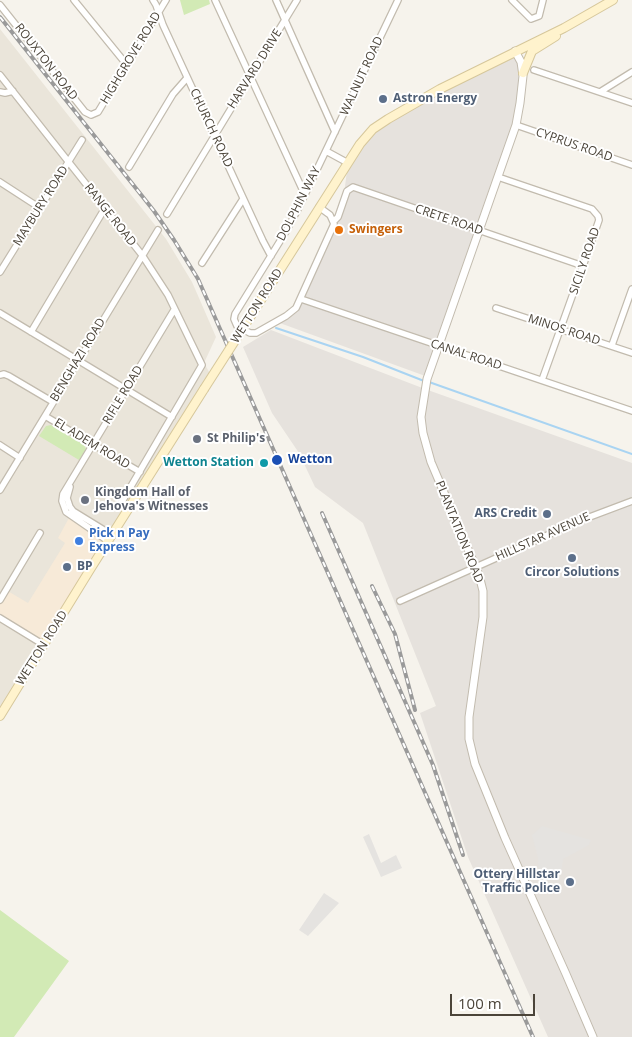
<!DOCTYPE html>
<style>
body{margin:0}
#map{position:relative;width:632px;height:1037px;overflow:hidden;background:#f6f3ec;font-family:"Open Sans",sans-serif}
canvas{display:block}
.scale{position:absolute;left:450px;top:994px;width:85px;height:22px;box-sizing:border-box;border:2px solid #4b4439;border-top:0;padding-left:6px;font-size:15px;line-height:18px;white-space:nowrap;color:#4b4439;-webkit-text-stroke:4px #fff;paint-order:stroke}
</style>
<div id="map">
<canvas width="632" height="1037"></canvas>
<div class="scale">100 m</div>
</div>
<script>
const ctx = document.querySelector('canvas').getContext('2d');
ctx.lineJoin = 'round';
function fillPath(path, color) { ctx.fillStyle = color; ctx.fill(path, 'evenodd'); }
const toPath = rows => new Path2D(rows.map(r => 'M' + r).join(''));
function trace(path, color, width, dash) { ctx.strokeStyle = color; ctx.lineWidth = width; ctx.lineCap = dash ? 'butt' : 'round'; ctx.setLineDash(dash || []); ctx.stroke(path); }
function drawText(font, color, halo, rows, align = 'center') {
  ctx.font = font + ' "Open Sans",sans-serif'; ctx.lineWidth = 4; ctx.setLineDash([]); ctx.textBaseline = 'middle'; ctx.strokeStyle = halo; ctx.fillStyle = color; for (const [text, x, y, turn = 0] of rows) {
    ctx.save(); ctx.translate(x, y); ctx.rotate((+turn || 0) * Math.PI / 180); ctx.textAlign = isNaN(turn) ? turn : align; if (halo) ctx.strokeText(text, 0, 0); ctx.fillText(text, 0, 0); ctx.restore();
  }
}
fillPath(toPath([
 [0,29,166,239,192,282,216,337,204,363,212,377,0,716]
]), '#eae5da');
fillPath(toPath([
 [70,516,108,541,44,645,0,618,0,600,6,590,28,603,65,543,58,538]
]), '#f7ead8');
fillPath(toPath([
 [515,51,521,62,520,103,428,377,277,322,291,313,328,240,344,194,348,163,373,129],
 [271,330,425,389,632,463,632,1037,548,1037,468,857,420,713,436,706,363,523,315,487,299,453,272,413,243,347]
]), '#e6e2dd');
fillPath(toPath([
 [180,0,209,0,210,4,184,15],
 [51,425,84,445,86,449,79,460,39,436,46,426],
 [0,910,69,961,14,1037,0,1037]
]), '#d2eab5');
fillPath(toPath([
 [542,826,591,840,589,845,563,859,562,868,554,878,543,882,539,878,538,858,532,835],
 [369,834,381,863,396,855,402,868,381,877,363,837],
 [324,893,339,903,308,936,299,930]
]), '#e5e3e0');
trace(toPath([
 [276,328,363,357,424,381],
 [429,382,632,454]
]), '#a9d4f2', 2);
const minor = toPath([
 [74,0,127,65],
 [153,0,156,5,163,25,263,241,271,256],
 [215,0,305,195],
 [276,0,335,132],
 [512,0,531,19,539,16,543,0],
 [0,5,85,112,91,115,98,112,166,0],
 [534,70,632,103],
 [0,75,142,255,168,295,202,365,120,505],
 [0,92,5,93,13,91],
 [600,92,632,72],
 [516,125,632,165],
 [326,151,348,163],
 [129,167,173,94,187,78],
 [498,177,592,209,598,216,599,220,583,266,542,380],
 [0,182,40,208],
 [319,207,330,215,334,224,296,308,286,316,256,333,250,333,237,326,234,319,235,314,285,233,298,209,398,0],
 [167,214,297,0],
 [334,221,338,217,347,191,353,187,583,266],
 [202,263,243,199],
 [0,272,82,140],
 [301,299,632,411],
 [496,308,632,353],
 [0,313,172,417],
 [31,332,105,208],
 [612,345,632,289],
 [0,375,4,374,9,376,53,402],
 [45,416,140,472],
 [0,445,20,458],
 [70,487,67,498,70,507,73,511,112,535],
 [0,490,158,230],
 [108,541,66,512,62,501,63,494,174,310],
 [0,600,40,533],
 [400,601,579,521,632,501],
 [0,618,44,645]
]);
const tertiary = toPath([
 [515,51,521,62,523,76,520,103,516,125,427,379,421,417,423,433,431,462,479,575,483,591,483,617,469,717,469,739,475,764,505,838,566,974,593,1037]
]);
const secondary = toPath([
 [523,73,532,51,556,36],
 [252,314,360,144,373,129,388,119,440,89,564,28,613,0],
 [0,716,91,568,204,389]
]);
trace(minor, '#c2bbae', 8);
trace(tertiary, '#c2bbae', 9);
trace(secondary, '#d6c79b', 10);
trace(minor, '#fff', 5.5);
trace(tertiary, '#fff', 7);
trace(secondary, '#fff3cd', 8);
const rail = toPath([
 [0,17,154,211,174,240,198,279,533,1037],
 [322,513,433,765,463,855],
 [372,586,395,634,415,710]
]);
trace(rail, '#9a9a9a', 4);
trace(rail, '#fff', 2, [5.5]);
const secondaryBridge = toPath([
 [204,389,252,314]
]);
trace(secondaryBridge, '#d6c79b', 10, []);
trace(secondaryBridge, '#fff3cd', 8);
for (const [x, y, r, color] of [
 [383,99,5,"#5c6f8a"],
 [339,230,5,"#e8710a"],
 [197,439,5,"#6b7280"],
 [277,460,6,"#1a4fb4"],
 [264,463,5,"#0f9aa8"],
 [85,500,5,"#6b7280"],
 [547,514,5,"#5c6f8a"],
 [79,541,5,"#3f7fe0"],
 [572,558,5,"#5c6f8a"],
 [67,567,5,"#5c6f8a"],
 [570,882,5,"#5c6f8a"]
]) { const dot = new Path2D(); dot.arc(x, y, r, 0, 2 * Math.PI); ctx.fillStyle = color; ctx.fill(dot); trace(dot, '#fff', 2); }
drawText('12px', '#4b4439', '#fff', [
 ["HIGHGROVE ROAD",131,58,-59],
 ["ROUXTON ROAD",46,62,52],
 ["HARVARD DRIVE",255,69,-58],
 ["WALNUT ROAD",362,76,-65],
 ["CHURCH ROAD",211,128,65],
 ["CYPRUS ROAD",574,145,19],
 ["DOLPHIN WAY",299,204,-63],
 ["MAYBURY ROAD",41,206,-58],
 ["RANGE ROAD",110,215,52],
 ["CRETE ROAD",449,220,19],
 ["SICILY ROAD",585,261,-71],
 ["WETTON ROAD",257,306,-58],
 ["MINOS ROAD",564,330,18],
 ["CANAL ROAD",466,355,18],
 ["BENGHAZI ROAD",78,360,-59],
 ["RIFLE ROAD",123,395,-59],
 ["EL ADEM ROAD",92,444,31],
 ["PLANTATION ROAD",459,532,68],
 ["HILLSTAR AVENUE",543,537,-24],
 ["WETTON ROAD",42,648,-58]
]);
drawText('bold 12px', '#4e5e75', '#fff', [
 ["Astron Energy",393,99],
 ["ARS Credit",537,514,"right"],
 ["BP",77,567],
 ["Circor Solutions",572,573,"center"],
 ["Ottery Hillstar",560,875,"right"],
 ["Traffic Police",560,889,"right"]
], 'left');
drawText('bold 12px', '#c56008', '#fff', [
 ["Swingers",349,230]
], 'left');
drawText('bold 12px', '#5b616d', '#fff', [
 ["St Philip's",207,439],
 ["Kingdom Hall of",95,493],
 ["Jehova's Witnesses",95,507]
], 'left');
drawText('bold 12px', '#164399', '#fff', [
 ["Wetton",288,460]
], 'left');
drawText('bold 12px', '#0d838f', '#fff', [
 ["Wetton Station",254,463]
], 'right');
drawText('bold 12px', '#366cbe', '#fff', [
 ["Pick n Pay",89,534],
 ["Express",89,548]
], 'left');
</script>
